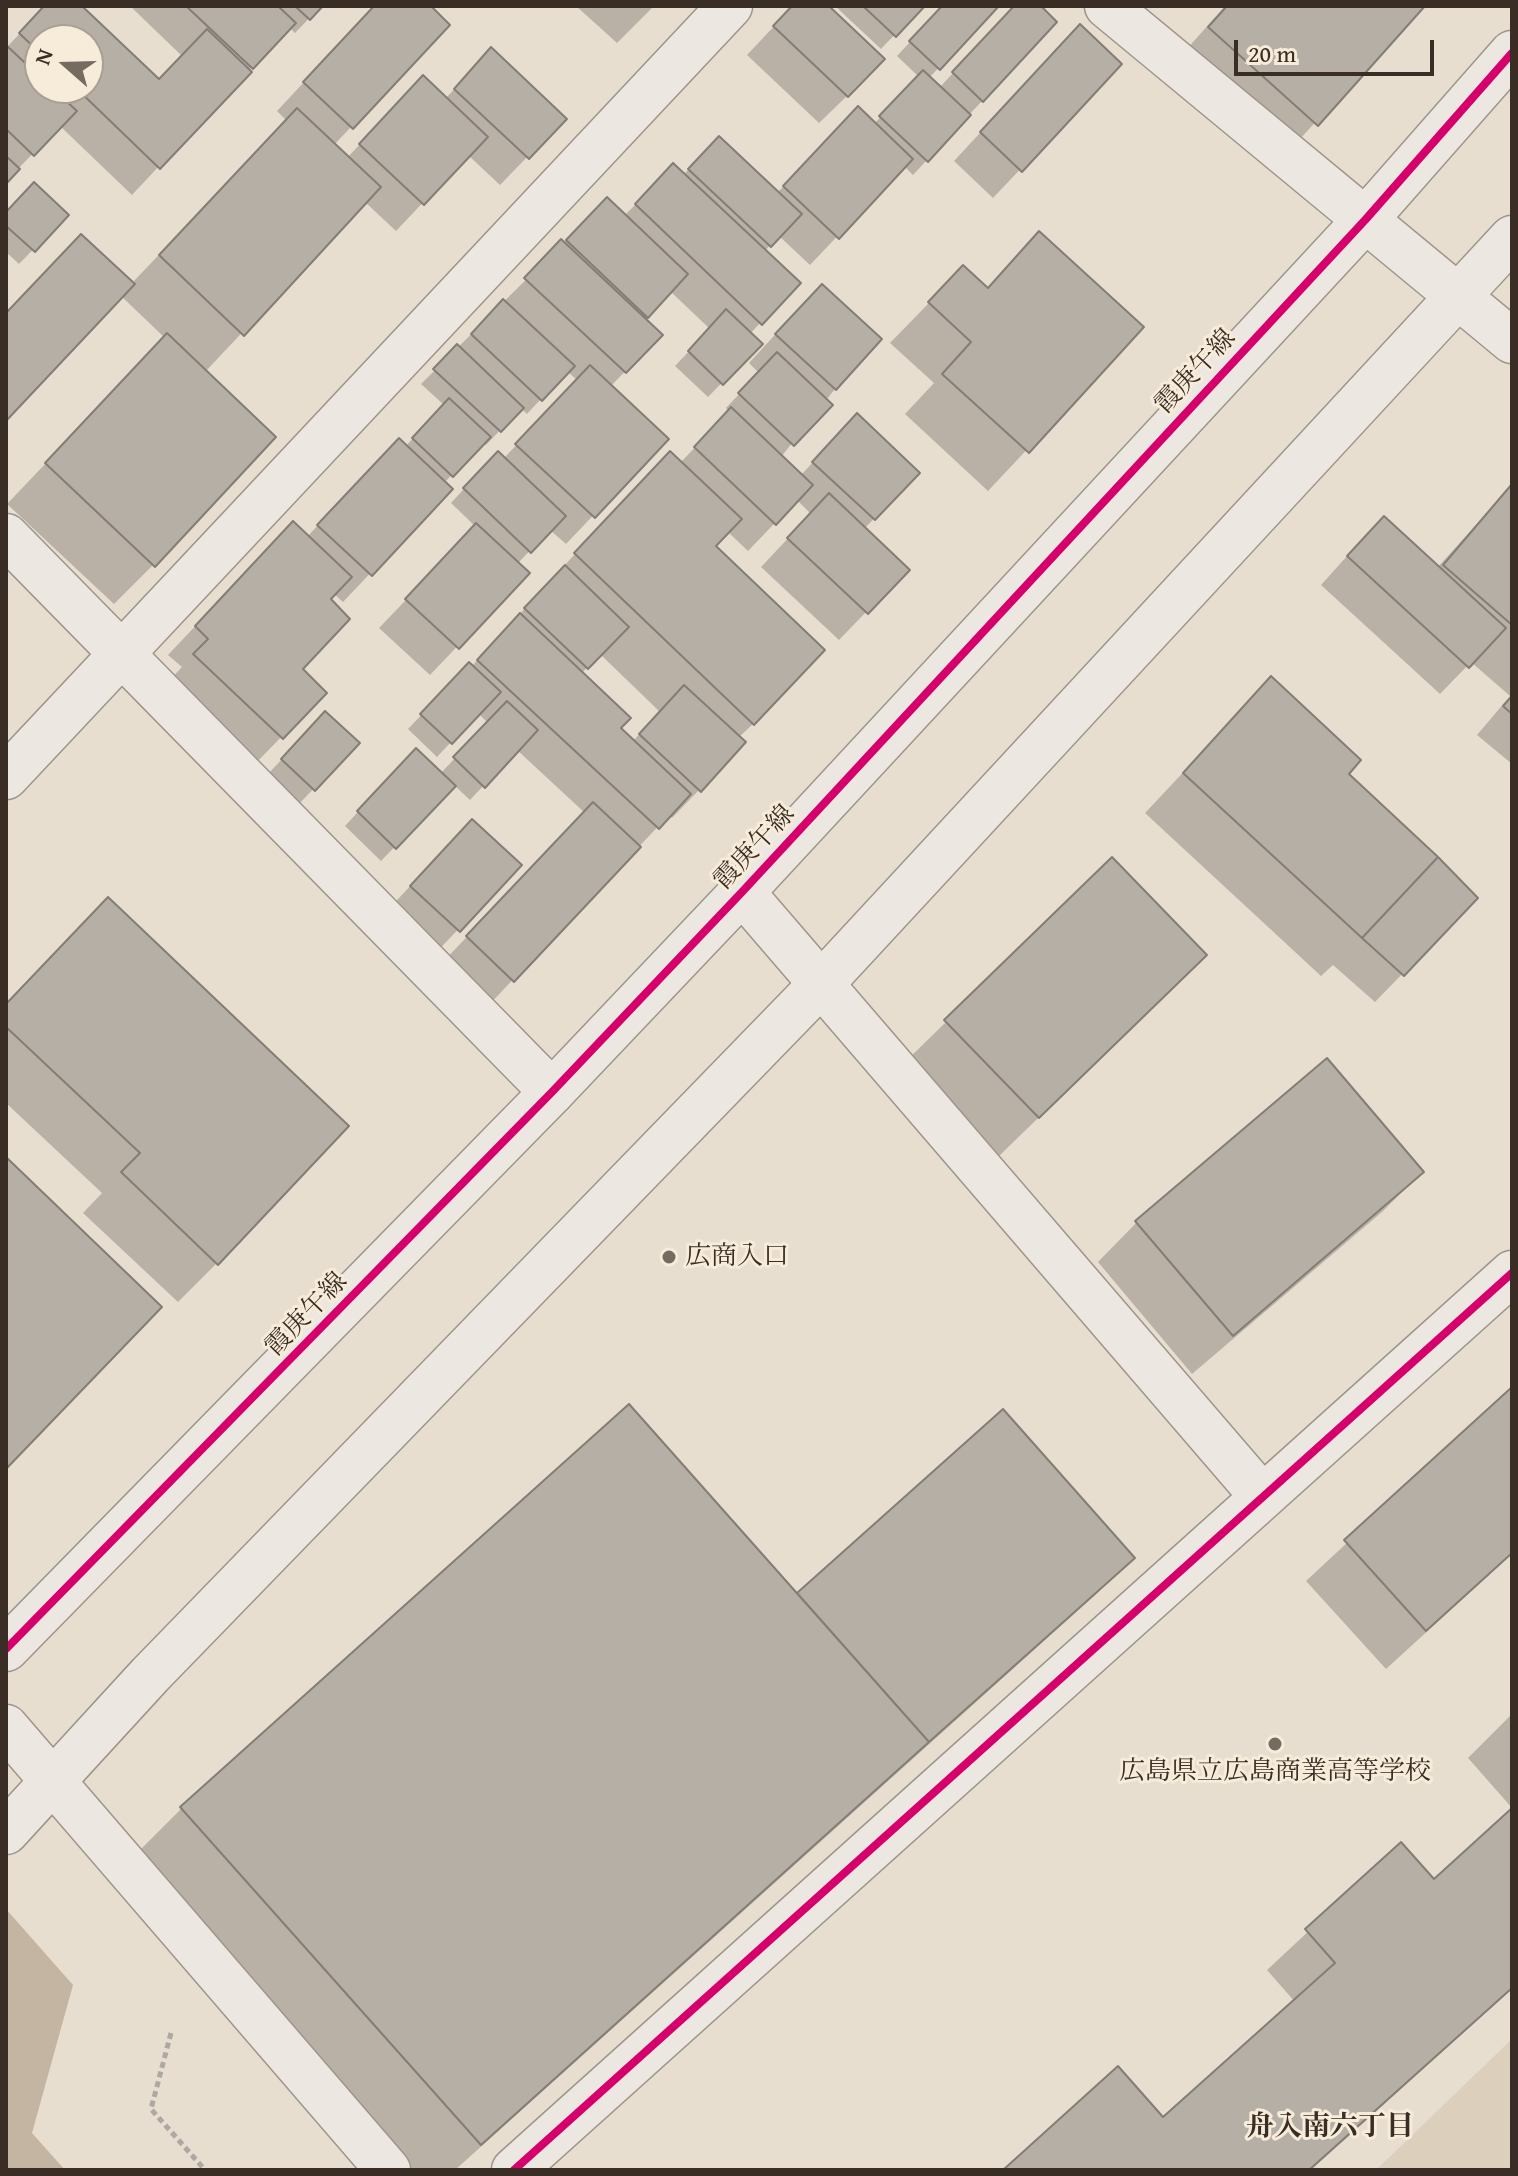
<!DOCTYPE html>
<meta charset="utf-8">
<style>
body{margin:0}
#map{position:relative;width:1518px;height:2176px;overflow:hidden;background:#e8ded0;font-family:"Gentium Book Plus",serif}
canvas{display:block}
.frame{position:absolute;inset:0;border:8px solid #392d25;pointer-events:none}
.north{position:absolute;left:24px;top:24px;width:80px;height:80px;box-sizing:border-box;background:#f7ebd9;border:2px solid #ab9f91;border-radius:50%;rotate:290deg;font-size:22px;font-weight:700;line-height:32px;text-align:center;color:#392d25}
.north::after{content:'';display:block;margin:auto;width:28px;height:36px;background:#766b61;clip-path:polygon(50% 0,100% 100%,50% 72%,0 100%)}
.scale{position:absolute;left:1234px;top:40px;width:200px;height:36px;box-sizing:border-box;border:4px solid #392d25;border-top:0;padding-left:10px;font-size:24px;line-height:28px;white-space:nowrap;color:#392d25;-webkit-text-stroke:6px #f7ebd9;paint-order:stroke}
</style>
<div id="map">
<canvas width="1518" height="2176"></canvas>
<div class="frame"></div>
<div class="north">N</div>
<div class="scale">20 m</div>
</div>
<script>
const ctx = document.querySelector('canvas').getContext('2d');
ctx.lineJoin = 'round';
function fillPath(path, color) { ctx.fillStyle = color; ctx.fill(path, 'evenodd'); }
const toPath = rows => new Path2D(rows.map(r => 'M' + r).join(''));
function trace(path, color, width, dash) { ctx.strokeStyle = color; ctx.lineWidth = width; ctx.lineCap = dash ? 'butt' : 'round'; ctx.setLineDash(dash || []); ctx.stroke(path); }
function drawText(font, color, halo, rows, align = 'center') {
  ctx.font = font + ' "Gentium Book Plus","Noto Serif JP",serif'; ctx.lineWidth = 6; ctx.setLineDash([]); ctx.textBaseline = 'middle'; ctx.strokeStyle = halo; ctx.fillStyle = color; for (const [text, x, y, turn = 0] of rows) {
    ctx.save(); ctx.translate(x, y); ctx.rotate((+turn || 0) * Math.PI / 180); ctx.textAlign = isNaN(turn) ? turn : align; if (halo) ctx.strokeText(text, 0, 0); ctx.fillText(text, 0, 0); ctx.restore();
  }
}
fillPath(toPath([
 [1512,2039,1512,2170,1376,2170]
]), '#dccfbb');
fillPath(toPath([
 [6,1909,73,1985,32,2133,65,2170,6,2170]
]), '#c3b5a2');
fillPath(toPath([
 [46,6,79,6,158,81,182,56,130,6,321,6,295,33,289,27,132,195,60,126,6,181,6,48],
 [40,40,88,40,88,88,40,88],
 [375,6,428,6,447,25,334,145,347,158,396,106,445,99,491,50,564,119,500,185,468,155,396,231,365,202,205,372,153,565,114,604,7,504,165,338,121,296,6,418,6,315,131,284,287,121,277,111],
 [576,6,654,6,617,43],
 [793,6,826,6,847,96,819,123,747,55],
 [835,6,922,6,881,49],
 [943,6,997,6,929,78,939,88,1016,6,1038,6,982,101,913,175,904,166,810,265,779,236,764,252,760,323,750,334,760,344,708,397,675,366,710,329,670,291,643,319,660,335,610,387,666,439,566,544,550,530,517,564,527,573,430,675,379,628,476,527,451,503,484,467,503,459,578,381,567,371,527,414,521,408,486,445,483,442,444,483,450,489,343,602,333,593,300,669,324,693,254,765,167,683,182,667,168,655,266,551,307,537,371,468,405,447,444,405,421,384,579,227,624,216,646,194,683,175,719,139,777,193,831,137,874,124,919,77,897,56],
 [1225,6,1422,6,1277,164,1170,68],
 [1053,54,1120,64,993,198,954,161],
 [6,214,67,215,19,264,6,252],
 [1039,234,1142,327,988,491,905,414,934,383,890,343,963,268,986,289],
 [794,314,835,389,781,457,800,476,830,444,918,473,864,529,866,612,839,640,761,567,811,514,797,500,748,551,727,531,713,546,753,724,738,738,743,743,699,790,672,818,669,815,486,1008,440,965,585,813,517,750,470,800,454,785,381,861,345,826,402,764,440,774,488,723,478,713,437,757,408,729,470,664,472,666,631,493,680,463,729,412,726,408,759,373,749,363],
 [600,654,660,712,633,741,618,728,581,674],
 [1512,485,1512,764,1477,735,1510,696,1471,662,1440,694,1321,585,1356,546,1437,568],
 [1271,679,1346,774,1476,898,1375,1002,1333,965,1321,976,1145,813],
 [312,727,357,743,300,803,268,774],
 [445,849,519,865,431,958,384,914],
 [69,939,217,1263,178,1302,83,1213,102,1193,6,1103,6,1005],
 [1165,995,999,1156,906,1061,946,1022],
 [1422,1172,1382,1212,1192,1374,1098,1262,1137,1222],
 [1512,1389,1512,1554,1386,1669,1306,1581],
 [628,1407,797,1596,1003,1412,1133,1558,1093,1597,455,2170,412,2170,133,1857,181,1809],
 [1512,1714,1512,1808,1468,1758],
 [1512,1811,1512,1989,1311,2170,1006,2170,1163,2120,1295,2002,1267,1970,1401,1845,1434,1882]
]), '#0003');
const building = toPath([
 [44,6,82,6,159,79,207,29,252,72,160,169,76,88,88,88,88,40,40,40,40,53,19,33,44,6],
 [186,6,278,6,296,23,253,69,186,6],
 [295,6,323,6,310,20,295,6],
 [374,6,431,6,450,25,353,129,303,82,374,6],
 [792,6,829,6,885,59,848,97,773,26,792,6],
 [863,6,925,6,896,37,863,6],
 [942,6,999,6,940,70,909,41,942,6],
 [1014,6,1041,6,1057,22,983,102,952,72,1014,6],
 [1227,6,1425,6,1318,126,1208,27,1227,6],
 [1080,24,1122,64,1022,172,980,132,1080,24],
 [6,45,40,77,40,88,52,88,77,111,34,156,6,129,6,45],
 [491,47,567,119,529,159,454,89,491,47],
 [923,70,971,115,928,162,879,116,923,70],
 [423,75,488,137,424,205,359,144,423,75],
 [858,106,913,159,839,239,783,186,858,106],
 [297,108,381,187,244,336,159,255,297,108],
 [719,136,802,214,771,247,688,169,719,136],
 [6,156,20,169,6,184,6,156],
 [673,163,801,283,762,325,635,204,673,163],
 [34,182,69,215,35,252,6,226,6,212,34,182],
 [607,197,688,274,648,318,566,240,607,197],
 [1039,231,1144,327,1029,453,942,374,971,342,928,302,963,265,988,288,1039,231],
 [81,234,135,284,6,421,6,313,81,234],
 [561,239,663,335,626,373,524,278,561,239],
 [822,284,882,339,836,390,775,334,822,284],
 [503,299,575,366,542,401,471,334,503,299],
 [726,309,763,344,723,385,688,351,726,309],
 [167,333,276,437,155,567,45,463,167,333],
 [457,344,524,408,501,432,433,369,457,344],
 [777,352,833,405,794,446,738,393,777,352],
 [590,365,669,439,595,518,515,444,590,365],
 [449,398,491,437,453,477,412,438,449,398],
 [731,407,813,485,776,525,694,447,731,407],
 [857,413,920,473,875,520,812,462,857,413],
 [399,438,453,489,372,576,317,525,399,438],
 [498,451,566,516,531,553,463,488,498,451],
 [670,451,742,519,716,546,825,650,754,725,574,553,670,451],
 [1512,484,1512,625,1443,565,1512,484],
 [829,493,910,570,868,614,787,538,829,493],
 [1384,516,1506,628,1469,668,1347,556,1384,516],
 [293,521,352,577,331,599,350,619,303,669,327,693,283,739,193,654,208,639,195,626,293,521],
 [476,523,530,573,459,649,405,599,476,523],
 [565,565,629,627,588,669,524,608,565,565],
 [520,613,631,718,621,728,691,794,659,829,477,660,520,613],
 [469,662,501,692,452,744,420,714,469,662],
 [1271,676,1361,760,1349,774,1438,857,1362,938,1183,773,1271,676],
 [684,685,746,742,701,792,639,734,684,685],
 [1512,696,1512,714,1503,706,1512,696],
 [507,701,538,730,485,788,453,757,507,701],
 [325,711,360,743,315,791,281,759,325,711],
 [416,748,456,786,396,849,357,811,416,748],
 [593,802,641,847,514,982,466,936,593,802],
 [472,819,522,865,460,932,410,886,472,819],
 [1112,857,1207,955,1039,1118,944,1020,1112,857],
 [1438,857,1478,898,1404,976,1362,938,1438,857],
 [108,897,349,1126,218,1265,121,1172,140,1153,6,1027,6,1004,108,897],
 [1327,1058,1424,1172,1233,1336,1135,1221,1327,1058],
 [6,1157,162,1307,6,1469,6,1157],
 [1512,1387,1512,1553,1426,1631,1344,1540,1512,1387],
 [629,1404,929,1742,481,2145,180,1807,629,1404],
 [1003,1409,1135,1558,929,1742,797,1593,1003,1409],
 [1512,1808,1512,1988,1309,2170,1003,2170,1118,2066,1163,2117,1335,1963,1305,1929,1401,1842,1434,1879,1512,1808]
]);
fillPath(building, '#b6afa6');
trace(building, '#847d76', 2);
const minor = toPath([
 [1107,6,1512,341],
 [6,536,552,1092],
 [6,777,730,6],
 [742,892,1261,1495],
 [514,2170,1512,1273]
]);
const tertiary = toPath([
 [6,1649,552,1092,742,892,1366,219,1512,53],
 [6,1727,388,2170],
 [6,1832,150,1675,822,983,1512,238]
]);
trace(minor, '#9d958c', 47);
trace(tertiary, '#9d958c', 47);
trace(toPath([
 [171,2033,151,2109,205,2170]
]), '#ada8a1', 5, [6, 4]);
trace(minor, '#ece7e0', 44);
trace(tertiary, '#ece7e0', 44);
trace(toPath([
 [6,1649,552,1092,742,892,1366,219,1512,53],
 [514,2170,1512,1273]
]), '#d6006c', 8);
for (const [x, y, r, color] of [
 [669,1257,8,"#766b61"],
 [1275,1744,8,"#766b61"]
]) { const dot = new Path2D(); dot.arc(x, y, r, 0, 2 * Math.PI); ctx.fillStyle = color; ctx.fill(dot); trace(dot, '#f7ebd9', 3); }
drawText('26px', '#392d25', '#f7ebd9', [
 ["霞庚午線",1196,372,-47],
 ["霞庚午線",755,848,-47],
 ["霞庚午線",307,1315,-46]
]);
drawText('26px', '#392d25', '#f7ebd9', [
 ["広商入口",685,1257],
 ["広島県立広島商業高等学校",1275,1772,"center"]
], 'left');
drawText('bold 28px', '#392d25', '#f7ebd9', [
 ["舟入南六丁目",1330,2128]
]);
</script>
